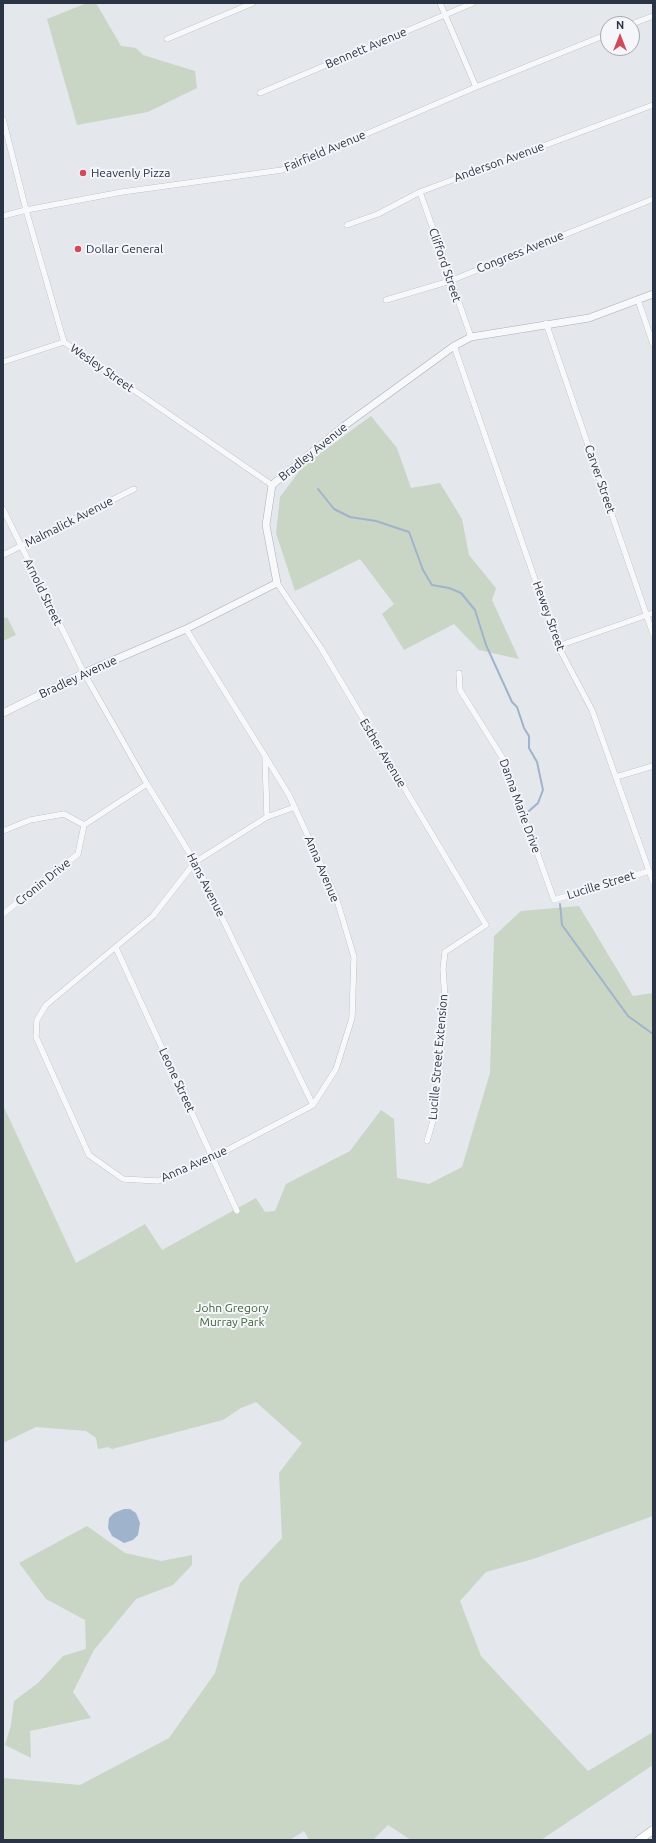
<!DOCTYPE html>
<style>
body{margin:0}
#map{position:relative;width:656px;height:1843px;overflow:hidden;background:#e4e7ec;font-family:Ubuntu,sans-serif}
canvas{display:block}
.frame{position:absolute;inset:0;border:4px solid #2b3445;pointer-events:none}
.north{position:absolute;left:600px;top:16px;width:40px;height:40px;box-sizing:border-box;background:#f4f6f9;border:1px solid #a4a8b1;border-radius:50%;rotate:0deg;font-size:11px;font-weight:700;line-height:16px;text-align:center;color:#2b3445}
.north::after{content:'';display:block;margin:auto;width:14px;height:18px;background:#d1495b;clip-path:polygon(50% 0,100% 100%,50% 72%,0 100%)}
</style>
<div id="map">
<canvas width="656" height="1843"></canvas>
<div class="frame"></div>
<div class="north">N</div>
</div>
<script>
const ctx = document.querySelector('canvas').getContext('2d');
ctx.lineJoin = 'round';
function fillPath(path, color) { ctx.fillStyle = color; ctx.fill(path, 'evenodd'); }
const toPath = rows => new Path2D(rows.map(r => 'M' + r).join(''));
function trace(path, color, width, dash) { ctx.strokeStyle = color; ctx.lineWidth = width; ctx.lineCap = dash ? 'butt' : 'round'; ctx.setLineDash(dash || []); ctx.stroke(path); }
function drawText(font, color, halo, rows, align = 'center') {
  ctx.font = font + ' Ubuntu,sans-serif'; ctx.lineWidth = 4; ctx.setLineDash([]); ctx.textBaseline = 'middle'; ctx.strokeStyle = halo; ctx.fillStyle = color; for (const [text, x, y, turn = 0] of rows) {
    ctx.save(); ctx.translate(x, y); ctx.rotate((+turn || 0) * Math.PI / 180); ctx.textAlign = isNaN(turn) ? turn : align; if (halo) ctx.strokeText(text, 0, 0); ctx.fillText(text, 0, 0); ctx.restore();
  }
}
fillPath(toPath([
 [87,3,96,3,121,46,136,48,143,55,195,71,197,88,148,112,77,125,47,19],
 [371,416,397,448,411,488,440,483,462,519,469,555,496,588,492,600,519,659,479,650,454,624,404,650,382,614,394,604,360,559,295,591,276,533,280,497,303,466],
 [7,617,16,635,3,641,3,619],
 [579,906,633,996,653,993,653,1516,533,1559,486,1572,460,1601,481,1656,588,1771,653,1732,653,1765,541,1840,411,1840,388,1825,373,1840,309,1840,304,1831,290,1840,3,1840,3,1778,80,1785,169,1738,215,1673,240,1583,282,1538,279,1473,302,1443,256,1402,241,1408,223,1420,112,1449,108,1447,98,1449,96,1438,86,1431,36,1427,3,1443,3,1105,76,1263,145,1224,162,1250,256,1198,265,1212,275,1211,286,1184,350,1151,381,1110,394,1119,397,1178,429,1184,462,1167,490,1073,494,936,521,911],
 [87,1526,125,1553,161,1561,192,1555,192,1565,173,1585,136,1599,94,1650,73,1692,91,1718,30,1731,31,1758,5,1745,11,1725,14,1701,38,1683,63,1656,86,1649,85,1620,46,1599,19,1563]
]), '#c9d6c5');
fillPath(toPath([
 [124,1509,130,1509,136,1513,140,1523,138,1535,133,1540,124,1543,112,1536,108,1528,109,1518,114,1513]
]), '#9fb4cc');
trace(toPath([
 [318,489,334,509,350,517,376,521,409,532,423,570,432,585,449,588,461,593,475,610,486,645,512,702,517,707,524,728,529,736,529,748,537,762,543,790,538,803,529,811],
 [560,904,562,925,628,1016,653,1034]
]), '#9fb4cc', 2);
const minor = toPath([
 [440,3,476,87],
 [632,24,653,16],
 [167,39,253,3],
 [260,93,473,3],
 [3,119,26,210,64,342,272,485],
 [420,192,471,337],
 [3,216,26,210,122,192,282,170,476,87,608,34],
 [347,225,378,214,420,192,653,105],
 [386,300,450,281,653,199],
 [638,300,653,344],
 [546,323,653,634],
 [454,346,558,646,592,710,653,882],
 [3,362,64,342],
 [3,509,84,673,147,784,195,862,313,1105],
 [3,555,134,489],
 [277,583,321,648,486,925,445,952,443,969,445,999,440,1065,435,1114,427,1141],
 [186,629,265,756,289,795,336,897,354,957,352,1018,336,1069,313,1105,212,1158,158,1181,123,1179,89,1155,36,1037,37,1020,46,1005,153,916,195,862,267,817,265,756],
 [558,646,653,613],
 [459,673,460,690,505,762,554,900,649,871],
 [616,777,653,766],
 [267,817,295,807],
 [3,831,30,820,64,814,84,825,147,784],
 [3,914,78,854,84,825],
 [116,948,237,1211]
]);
const tertiary = toPath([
 [3,713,84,673,186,629,277,583,266,525,272,485,344,426,454,346,471,337,589,318,653,294]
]);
const secondary = toPath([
 [639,1840,653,1830]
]);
trace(minor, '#a9aeb7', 6);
trace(tertiary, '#a9aeb7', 8);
trace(secondary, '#a9aeb7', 9);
trace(minor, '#f7f8fa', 5.5);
trace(tertiary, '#f7f8fa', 7);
trace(secondary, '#fff', 8);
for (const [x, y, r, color] of [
 [83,173,4,"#d1495b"],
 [78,249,4,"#d1495b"]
]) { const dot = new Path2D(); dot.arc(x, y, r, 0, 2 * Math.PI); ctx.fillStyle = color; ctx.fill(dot); trace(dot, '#f4f6f9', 1.5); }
drawText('12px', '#2b3445', '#f4f6f9', [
 ["Bennett Avenue",366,48,-23],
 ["Fairfield Avenue",325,151,-23],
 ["Anderson Avenue",499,162,-20],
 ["Congress Avenue",520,252,-22],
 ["Clifford Street",445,265,71],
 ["Wesley Street",102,368,35],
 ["Bradley Avenue",313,452,-39],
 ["Carver Street",600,479,71],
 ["Malmalick Avenue",69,522,-27],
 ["Arnold Street",43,592,64],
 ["Hewey Street",549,616,70],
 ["Bradley Avenue",78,677,-25],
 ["Esther Avenue",383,753,59],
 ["Danna Marie Drive",520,806,70],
 ["Anna Avenue",322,869,67],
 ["Cronin Drive",43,882,-39],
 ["Hans Avenue",206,885,63],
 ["Lucille Street",601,885,-17],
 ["Lucille Street Extension",438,1057,-85],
 ["Leone Street",177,1080,65],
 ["Anna Avenue",194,1164,-24]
]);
drawText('12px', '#2b3445', '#f4f6f9', [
 ["Heavenly Pizza",91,173],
 ["Dollar General",86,249]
], 'left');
drawText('12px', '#3f6138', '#f4f6f9', [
 ["John Gregory",232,1308],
 ["Murray Park",232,1322]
]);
</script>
